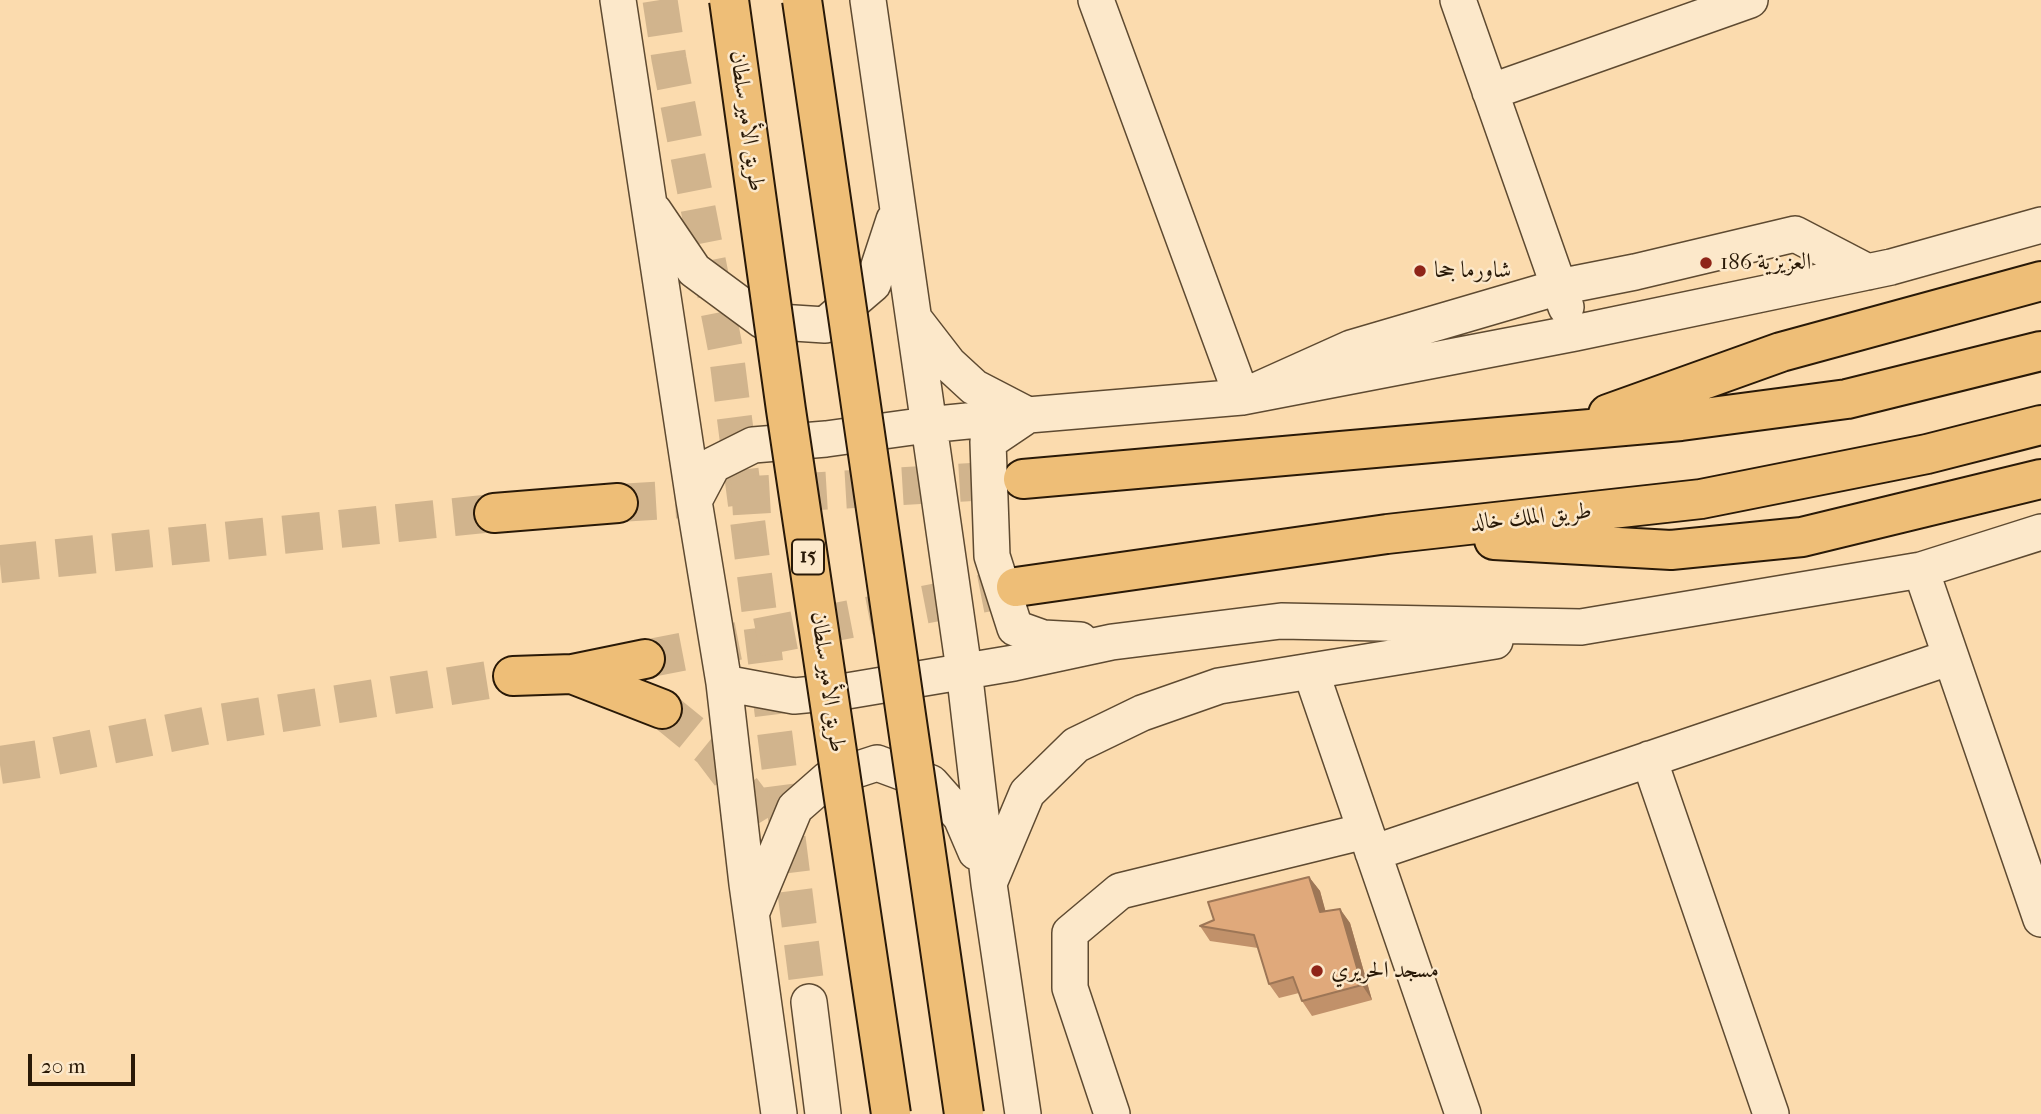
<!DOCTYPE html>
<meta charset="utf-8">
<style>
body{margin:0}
#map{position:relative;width:2041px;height:1114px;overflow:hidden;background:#fbdbae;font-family:"IM FELL French Canon",serif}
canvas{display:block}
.scale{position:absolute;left:28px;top:1054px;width:107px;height:32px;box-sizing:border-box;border:4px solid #291907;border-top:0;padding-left:9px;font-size:21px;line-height:24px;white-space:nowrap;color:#291907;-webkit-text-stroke:5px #fce8ca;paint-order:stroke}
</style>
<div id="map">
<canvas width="2041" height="1114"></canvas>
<div class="scale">20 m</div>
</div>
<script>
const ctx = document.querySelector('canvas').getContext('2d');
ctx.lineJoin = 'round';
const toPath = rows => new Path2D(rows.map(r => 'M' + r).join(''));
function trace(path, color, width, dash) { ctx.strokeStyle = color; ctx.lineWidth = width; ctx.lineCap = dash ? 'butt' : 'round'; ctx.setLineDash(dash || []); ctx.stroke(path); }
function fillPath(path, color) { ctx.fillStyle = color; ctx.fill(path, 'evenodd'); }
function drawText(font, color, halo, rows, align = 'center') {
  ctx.font = font + ' "IM FELL French Canon",Amiri,serif'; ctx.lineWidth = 5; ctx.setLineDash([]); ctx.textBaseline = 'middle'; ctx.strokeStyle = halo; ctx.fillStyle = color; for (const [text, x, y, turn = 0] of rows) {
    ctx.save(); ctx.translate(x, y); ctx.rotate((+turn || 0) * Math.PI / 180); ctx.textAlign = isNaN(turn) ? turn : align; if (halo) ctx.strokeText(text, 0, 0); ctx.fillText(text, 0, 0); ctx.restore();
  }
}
trace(toPath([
 [660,0,669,59,726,352,809,1002]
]), '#d1b48d', 35, [35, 18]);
trace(toPath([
 [618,503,1023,479],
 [0,564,494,513],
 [645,659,1016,587],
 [662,709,711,749,754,806,792,869],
 [0,765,46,758,220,723,513,676]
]), '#d1b48d', 38, [38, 19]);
const minor = toPath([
 [618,0,694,501,724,683,747,884,779,1114],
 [868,0,964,670,989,884,1023,1114],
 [1096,0,1242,397,1351,348,1559,287,1635,272,1795,234,1868,272],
 [1458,0,1566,307],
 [1490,92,1750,0],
 [654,211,694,270,763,321,825,325,873,284,894,220],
 [915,320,949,364,974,387,1028,415,988,442,992,556,1015,628,1043,638,1080,640],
 [694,501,713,465,753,445,826,439,927,425,1028,415,1242,397,1575,333,1891,267,2041,225],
 [1921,570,2041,919],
 [1311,672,1463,1114],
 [724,683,794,696,847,691,1014,663,1112,642,1281,621,1581,627,1921,570,2041,532],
 [1649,759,1771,1114],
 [1373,853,1951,657],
 [990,881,1027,793,1076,745,1142,713,1219,686,1495,641],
 [753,909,795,808,828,779,877,763,931,783,961,817,976,852],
 [809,1002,823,1114],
 [1112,1114,1070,988,1070,933,1120,891,1365,831]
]);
const highway = toPath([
 [1608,414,1781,352,2041,281],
 [1023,479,1681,421,1847,399,2041,351],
 [494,513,618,503],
 [1494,540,1671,550,1802,537,2041,479],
 [1016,587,1387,534,1701,499,1927,454,2041,425],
 [572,674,662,709],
 [513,676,572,674,645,659]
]);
trace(minor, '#5e4a31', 38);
trace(highway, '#291907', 42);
trace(minor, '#fce8ca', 35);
trace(highway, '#eebe77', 38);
const highwayBridge = toPath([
 [729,0,786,410,891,1114],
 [802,0,964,1114]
]);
trace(highwayBridge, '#291907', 42, []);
trace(highwayBridge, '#eebe77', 38);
fillPath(toPath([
 [1309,877,1320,891,1325,911,1340,909,1350,923,1372,1000,1312,1016,1302,1001,1299,993,1279,998,1269,984,1258,948,1210,941,1200,926]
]), '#c1916a');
fillPath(toPath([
 [1309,877,1320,891,1330,927,1320,912],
 [1340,909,1350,923,1372,1000,1362,985]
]), '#9d7656');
const building = toPath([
 [1309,877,1320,912,1340,909,1362,985,1302,1001,1293,977,1269,984,1254,935,1200,926,1214,920,1208,902,1309,877]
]);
fillPath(building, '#e0a97b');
trace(building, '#9d7656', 2);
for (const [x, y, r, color] of [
 [1706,263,7,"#8f2418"],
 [1420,271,7,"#8f2418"],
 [1317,971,7,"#8f2418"]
]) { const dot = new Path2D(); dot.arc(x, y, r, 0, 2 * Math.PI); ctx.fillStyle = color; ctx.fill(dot); trace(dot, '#fce8ca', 2.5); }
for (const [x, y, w] of [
 [808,557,32]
]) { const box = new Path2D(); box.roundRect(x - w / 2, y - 17.5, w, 35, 5); ctx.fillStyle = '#fce8ca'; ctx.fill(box); trace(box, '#291907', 2); }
drawText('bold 21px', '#291907', null, [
 ["15",808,557]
]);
drawText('23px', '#291907', '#fce8ca', [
 ["طريق الأمير سلطان",746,121,82],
 ["طريق الملك خالد",1531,518,-6],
 ["طريق الأمير سلطان",827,682,82]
]);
drawText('23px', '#291907', '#fce8ca', [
 ["العزيزية 186",1720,263],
 ["شاورما جحا",1434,271],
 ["مسجد الحريري",1331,971]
], 'left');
</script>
